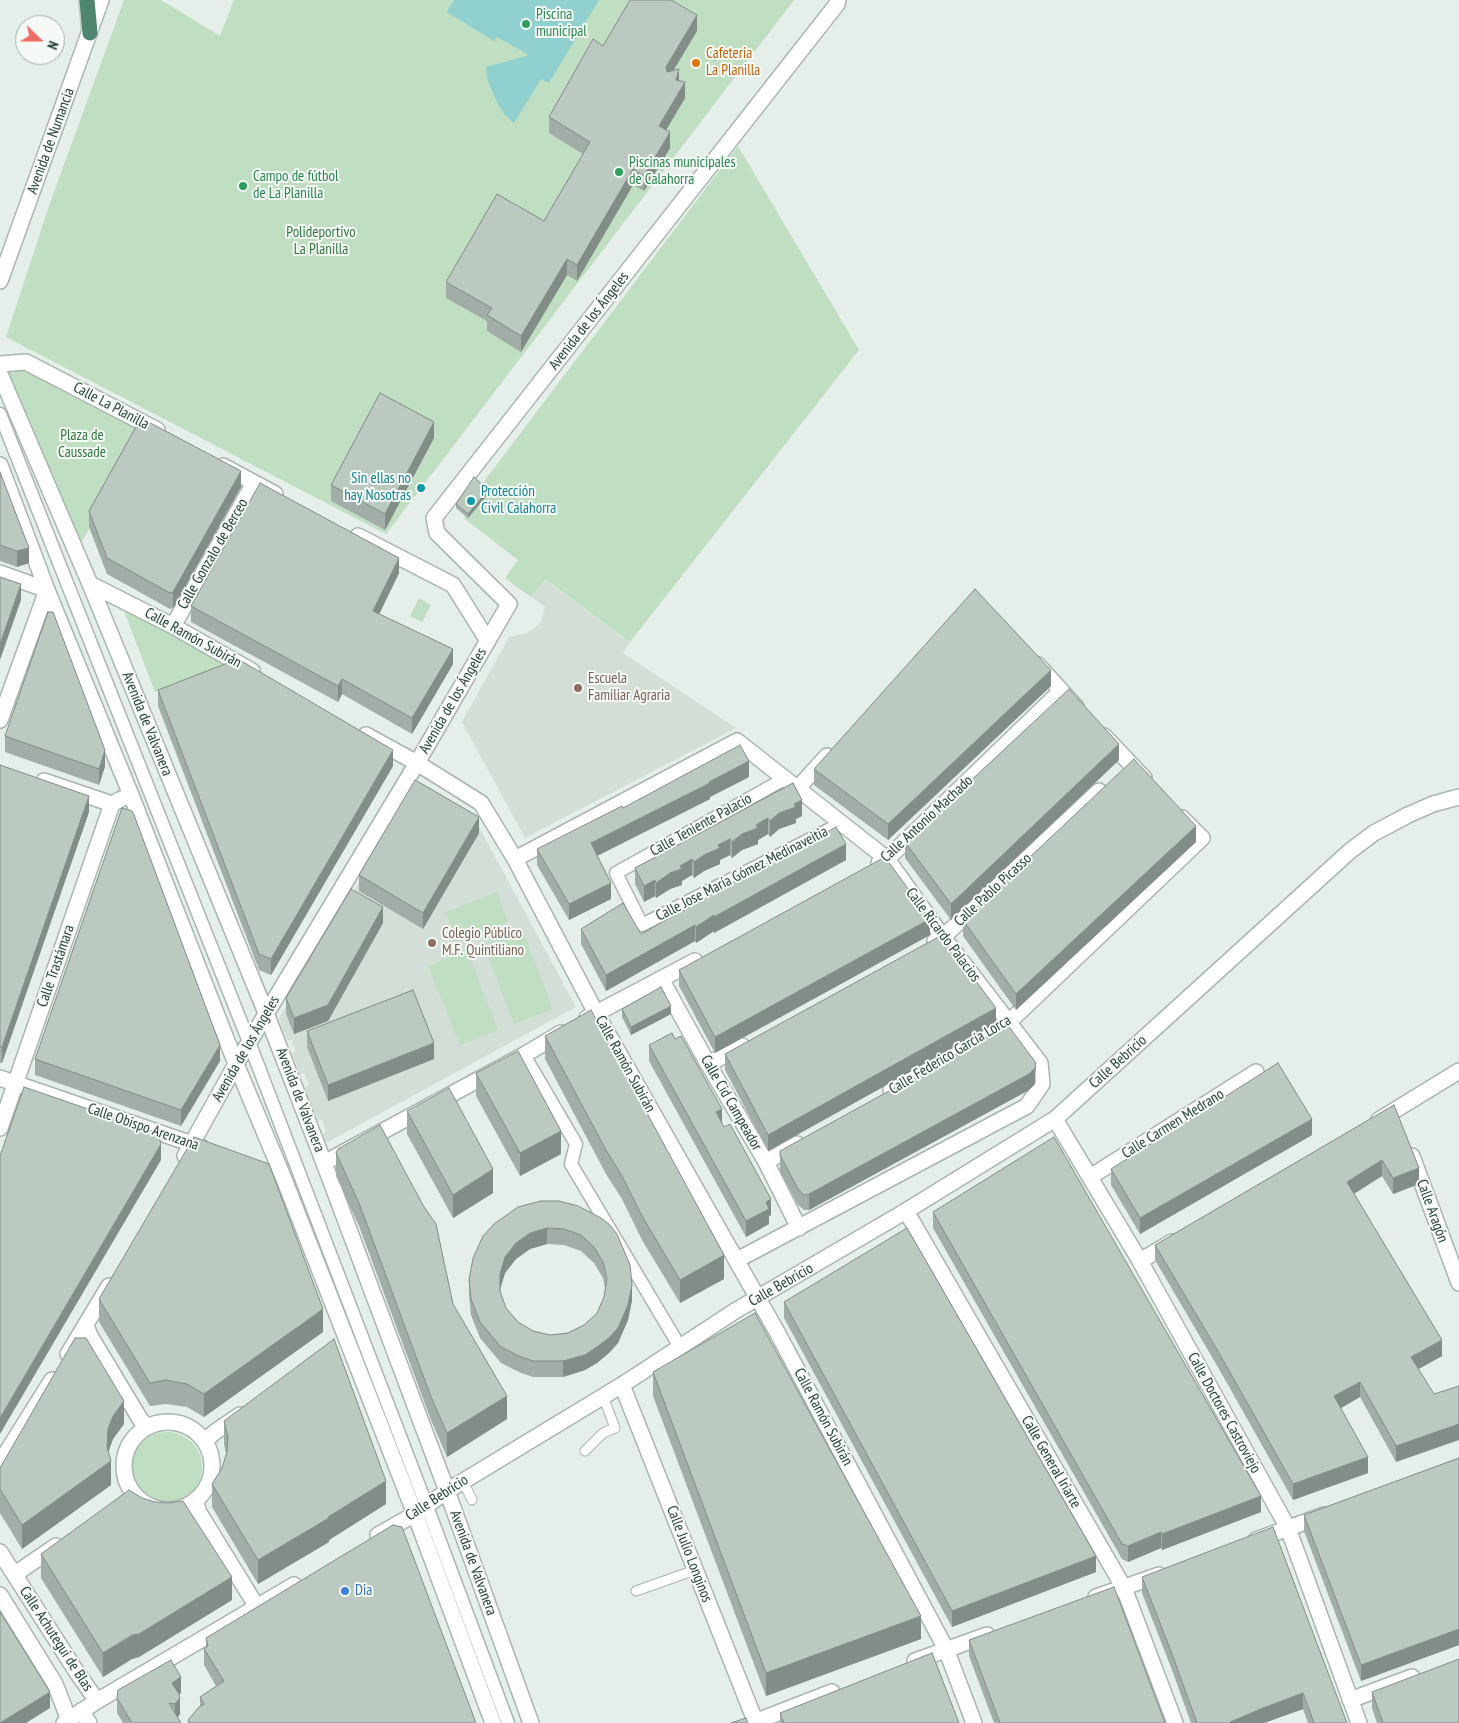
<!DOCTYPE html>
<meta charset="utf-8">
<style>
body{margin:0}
#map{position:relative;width:1459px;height:1723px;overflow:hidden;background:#e5eee8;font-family:"PT Sans Narrow",sans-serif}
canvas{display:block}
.north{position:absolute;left:15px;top:15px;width:50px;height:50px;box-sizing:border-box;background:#f6faf7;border:1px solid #a2afa9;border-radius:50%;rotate:112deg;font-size:14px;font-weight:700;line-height:20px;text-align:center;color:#253f33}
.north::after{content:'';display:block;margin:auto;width:18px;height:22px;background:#ed6d64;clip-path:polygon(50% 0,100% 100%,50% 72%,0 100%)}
</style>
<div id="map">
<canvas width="1459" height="1723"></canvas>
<div class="north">N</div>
</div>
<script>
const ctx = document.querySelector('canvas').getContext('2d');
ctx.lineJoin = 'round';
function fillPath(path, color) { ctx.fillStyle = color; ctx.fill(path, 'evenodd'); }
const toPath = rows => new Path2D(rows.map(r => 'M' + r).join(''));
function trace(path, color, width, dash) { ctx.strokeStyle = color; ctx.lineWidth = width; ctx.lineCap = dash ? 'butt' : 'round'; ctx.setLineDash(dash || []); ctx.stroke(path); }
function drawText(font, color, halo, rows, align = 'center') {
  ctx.font = font + ' "PT Sans Narrow",sans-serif'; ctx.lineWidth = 4; ctx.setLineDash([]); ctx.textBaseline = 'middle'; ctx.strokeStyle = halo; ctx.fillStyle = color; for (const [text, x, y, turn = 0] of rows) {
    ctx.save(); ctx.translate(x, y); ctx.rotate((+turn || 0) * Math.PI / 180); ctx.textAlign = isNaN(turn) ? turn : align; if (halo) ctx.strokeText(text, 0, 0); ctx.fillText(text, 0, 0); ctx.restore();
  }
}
fillPath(toPath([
 [544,579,630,642,623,653,736,728,525,838,462,722,509,637,528,633,541,622,545,607,531,597],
 [419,781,471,812,576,1007,326,1143,323,1134,326,1132,322,1120,318,1121,304,1087,309,1085,304,1073,300,1074,292,1053,295,1051,292,1040,287,1040,279,1019,280,1016]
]), '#d3ded7');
fillPath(toPath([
 [124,0,161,0,220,36,234,0,794,0,386,534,6,337,49,206],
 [738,146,859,350,630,642,545,579,531,597,505,578,518,560,465,519,463,509],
 [26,362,147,425,76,552,0,374],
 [419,598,431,605,422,622,410,616],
 [121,603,228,665,155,692],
 [497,892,508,922,457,942,446,912],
 [522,928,553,1009,514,1024,483,944],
 [467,950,498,1030,460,1045,428,966],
 '132 1467a35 35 0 1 1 70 0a35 35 0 1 1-70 0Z'
]), '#bfdec2');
fillPath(toPath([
 [454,0,599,0,549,83,541,79,514,123,505,115,498,104,488,81,486,67,529,55,497,37,494,41,447,12]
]), '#90d0ce');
const service = toPath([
 [585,1451,603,1433,615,1428,603,1396],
 [463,1481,472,1500],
 [636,1591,695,1570]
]);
const pedestrian = toPath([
 [0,414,249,1042,426,1504,508,1723],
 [786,778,616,873,642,925,842,823],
 [524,1055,576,1144,571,1164,680,1347]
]);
const minor = toPath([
 [0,364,26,362,157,430],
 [0,374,90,584,266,1013,324,1163,447,1491,531,1723],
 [0,465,47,590,131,795,236,1064,284,1179,415,1514,493,1723],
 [223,466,275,494],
 [358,536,453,585,488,641],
 [0,573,47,590,0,720],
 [90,584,173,626,252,671],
 [173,626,254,483],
 [1038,665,1076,707],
 [366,735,417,763,481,803,515,859,596,1013,777,1332,946,1649,974,1723],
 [1104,736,1144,778],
 [44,781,112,804,121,799],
 [798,788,827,756],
 [515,859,737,741,887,859,943,937,1040,1063,1042,1084,1027,1106,737,1260],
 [879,863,887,859,1061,691],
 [935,941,943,937,1099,791],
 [661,979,708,1064,766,1162,799,1228],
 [587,1018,695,961],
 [708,1064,742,1046],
 [0,1078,201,1147],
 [891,1090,1009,1022,1202,838,1182,818],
 [1055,1119,1140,1261,1288,1528,1359,1723],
 [1379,1120,1459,1071],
 [0,1128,112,804],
 [185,1156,236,1064,417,763,509,604,437,533,434,518,837,4,838,0],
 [1412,1156,1459,1283],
 [766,1162,797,1144],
 [324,1163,524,1055,561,1033],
 [1090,1177,1256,1072],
 [906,1211,1124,1588,1175,1723],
 [1140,1261,1172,1242],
 [86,1324,89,1334,140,1419,147,1427],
 [68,1354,109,1286],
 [622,1385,756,1723],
 '124 1466a44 44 0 1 1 88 0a44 44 0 1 1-88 0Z',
 [205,1441,215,1432,240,1415],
 [0,1463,52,1380],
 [196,1501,198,1511,257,1607],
 [0,1552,76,1671,97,1701],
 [16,1577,21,1570,56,1546],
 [0,1595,55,1684,69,1720],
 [1350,1700,1412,1677],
 [81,1711,89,1723]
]);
const tertiary = toPath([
 [0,281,101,0],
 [378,1535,415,1514,447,1491,622,1385,735,1311,906,1211,1055,1119,1350,851,1374,833,1408,815,1433,804,1459,797],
 [1256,1540,1324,1515],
 [1096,1597,1159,1575],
 [915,1661,987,1635],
 [64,1723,97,1701,294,1585],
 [752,1723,832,1692]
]);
const trunk = toPath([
 [87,0,90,33]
]);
trace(service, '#a8b6ae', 11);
trace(pedestrian, '#a8b6ae', 15);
trace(minor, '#a8b6ae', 18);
trace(tertiary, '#a8b6ae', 18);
trace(trunk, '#c2c9c6', 18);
trace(service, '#fff', 9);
trace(pedestrian, '#fff', 12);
trace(minor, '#fff', 15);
trace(tertiary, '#fff', 15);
trace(trunk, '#4e866f', 15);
fillPath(toPath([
 [697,31,673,70,685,98,666,130,670,148,644,191,633,185,577,281,567,275,521,352,487,331,487,321,446,298,446,282,544,221,583,154,549,133,549,117,603,46],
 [434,438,385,530,331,501,331,485],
 [0,472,29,563,17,567,0,561],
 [241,487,173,608,170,609,107,574,89,527,89,511],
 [488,494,468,518,456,508,456,504],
 [399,573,379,614,453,664,412,734,342,694,338,702,191,622,191,606],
 [1051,686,888,840,814,785,814,769],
 [158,690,393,766,271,975,259,970,158,706],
 [5,736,105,766,99,785,5,752],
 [1119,760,951,920,905,858,905,842],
 [0,765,89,812,2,1063,0,1063],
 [749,777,710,797,710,799,597,856,611,899,569,920,537,865,537,849,623,808],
 [793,783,802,816,796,819,796,823,779,829,770,837,768,834,758,840,758,844,742,850,732,858,730,855,720,860,720,864,704,871,694,878,692,875,682,881,682,885,670,889,656,898,655,896,644,902,635,884,635,868],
 [479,833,423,929,359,891,359,875],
 [1196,842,1016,1010,963,936,963,920],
 [798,849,846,860,714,933,714,931,696,943,695,941,606,991,581,944,581,929,641,934],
 [383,923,328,1021,294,1034,286,1014,286,998],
 [930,935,715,1053,679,986,679,970],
 [622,1009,671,1014,631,1035,622,1017],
 [996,1024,768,1151,725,1070,725,1054],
 [307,1031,434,1059,328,1101,307,1047],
 [545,1036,724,1279,680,1303,642,1240,622,1199,606,1174,545,1059],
 [649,1045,722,1123,771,1215,769,1216,769,1224,746,1237,649,1061],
 [35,1059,220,1061,181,1126,35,1075],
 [476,1073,561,1154,520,1176,476,1096],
 [1036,1079,1035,1084,1029,1090,809,1210,804,1210,798,1205,780,1171,780,1151],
 [1394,1105,1419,1184,1393,1194,1382,1176,1354,1194,1442,1356,1419,1369,1396,1462,1360,1397,1341,1408,1368,1473,1293,1500,1219,1369,1155,1260,1155,1245],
 [407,1111,493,1193,453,1218,407,1134],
 [1312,1135,1140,1234,1111,1185,1111,1169],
 [336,1153,507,1419,447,1457,431,1420,359,1226,336,1176],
 [578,1206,632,1300,628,1320,618,1343,610,1352,597,1363,585,1370,563,1377,533,1377,521,1373,501,1363,480,1338,471,1315,469,1296,469,1280],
 [547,1244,564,1245,581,1251,594,1263,603,1278,605,1289,604,1297,597,1313,584,1325,568,1333,550,1335,533,1331,518,1322,506,1308,500,1291,500,1289,505,1273,516,1259,530,1249],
 [933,1212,1261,1512,1162,1550,1161,1548,1128,1562,1122,1559,933,1228],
 [99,1299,323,1332,204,1417,187,1407,166,1404,150,1406,99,1322],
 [784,1302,1096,1572,952,1627,784,1318],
 [653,1372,921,1639,766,1696,653,1396],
 [224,1421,386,1504,329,1540,329,1542,258,1584,212,1507,212,1484,222,1468,226,1454,224,1444],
 [124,1424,113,1439,108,1452,111,1485,22,1549,0,1513,0,1468],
 [1459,1458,1459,1645,1361,1681,1304,1531,1304,1515],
 [41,1554,232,1600,139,1657,132,1659,103,1677,41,1578],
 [1142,1577,1347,1723,1308,1723,1303,1709,1264,1723,1191,1723,1172,1670,1142,1593],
 [206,1638,476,1723,188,1723,188,1720,200,1706,200,1697,216,1686,204,1665,204,1649,206,1648],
 [969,1640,1165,1723,994,1723,969,1656],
 [1372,1692,1459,1723,1377,1723,1372,1708],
 [181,1693,179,1694,180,1714,178,1717,181,1723,123,1723,117,1713,117,1698],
 [780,1713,959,1723,780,1723]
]), '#a1ada6');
fillPath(toPath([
 [697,15,697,31,666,83,666,67],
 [679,69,679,85,676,80],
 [685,82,685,98,659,142,659,126],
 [670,132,670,148,644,191,644,176],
 [633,169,633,185,577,281,577,265],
 [567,259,567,275,521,352,521,336],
 [434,422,434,438,385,530,385,514],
 [241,471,241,487,173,608,173,592],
 [488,490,488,494,468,518,468,514],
 [29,548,29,563,17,567,17,551],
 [399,558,399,573,373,627,373,611],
 [21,584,21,600,0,660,0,644],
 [453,649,453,664,412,734,412,718],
 [1051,670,1051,686,888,840,888,824],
 [342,679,342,694,338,702,338,686],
 [1119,744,1119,760,951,920,951,904],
 [105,750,105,766,99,785,99,769],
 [393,750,393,766,271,975,271,959],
 [749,761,749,777,710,797,710,799,591,859,591,843],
 [89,796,89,812,2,1063,2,1047],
 [802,800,802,816,796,819,796,823,779,829,770,837,770,821,779,813],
 [479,817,479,833,423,929,423,913],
 [768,818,768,834,758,840,758,844,742,850,732,858,732,842,742,834],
 [1196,826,1196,842,1016,1010,1016,994],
 [730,839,730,855,720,860,720,864,704,871,694,878,694,862,718,845],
 [846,844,846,860,714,933,714,917],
 [692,859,692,875,682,881,682,885,670,889,656,898,656,883,680,866],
 [655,880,655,896,644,902,644,886],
 [611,883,611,899,569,920,569,904],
 [383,907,383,923,328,1021,294,1034,294,1018],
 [714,915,714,931,696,943,696,927],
 [930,919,930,935,715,1053,715,1037],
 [695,925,695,941,606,991,606,975],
 [671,1006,671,1014,631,1035,631,1027],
 [996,1008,996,1024,768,1151,768,1135],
 [434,1043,434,1059,328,1101,328,1085],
 [220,1045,220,1061,181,1126,181,1110],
 [1036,1063,1035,1084,1029,1090,809,1210,809,1194],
 [722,1109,722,1125,716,1112],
 [1312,1119,1312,1135,1140,1234,1140,1218],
 [561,1131,561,1154,520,1176,520,1153],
 [161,1144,161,1160,0,1434,0,1418],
 [1382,1160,1382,1176,1347,1198,1347,1182],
 [1419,1168,1419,1184,1393,1194,1393,1178],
 [493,1169,493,1193,453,1218,453,1195],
 [771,1199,771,1215,769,1216,769,1224,746,1237,746,1221,766,1202],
 [547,1228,547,1244,530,1249,516,1259,505,1273,500,1290,500,1274,505,1257,516,1243,530,1233],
 [724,1255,724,1279,680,1303,680,1280],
 [632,1285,632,1300,628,1320,618,1343,610,1352,597,1363,585,1370,563,1377,563,1361],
 [323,1309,323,1332,204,1417,204,1394],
 [1442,1340,1442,1356,1411,1373,1411,1357],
 [1360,1382,1360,1397,1334,1412,1334,1396],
 [507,1396,507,1419,447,1457,447,1433],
 [124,1401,124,1424,113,1439,108,1453,111,1461,111,1485,22,1549,22,1525,108,1429,113,1416],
 [1459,1424,1459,1440,1396,1462,1396,1446],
 [1368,1457,1368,1473,1293,1500,1293,1484],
 [386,1481,386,1504,329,1540,329,1542,258,1584,258,1560],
 [1261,1496,1261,1512,1162,1550,1162,1534],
 [1161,1532,1161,1548,1128,1562,1128,1546],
 [1096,1556,1096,1572,952,1627,952,1611],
 [232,1577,232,1600,139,1657,132,1659,103,1677,103,1653],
 [921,1616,921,1639,766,1696,766,1673],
 [1459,1629,1459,1645,1361,1681,1361,1665],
 [181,1677,181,1693,172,1699,172,1683],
 [50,1692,50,1708,26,1723,0,1723],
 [1303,1693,1303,1709,1264,1723,1228,1723,1263,1708],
 [180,1698,180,1714,175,1720,175,1704]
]), '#838d87');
const building = toPath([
 [630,0,671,0,697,15,666,67,667,72,679,69,676,80,685,82,659,126,670,132,644,176,633,169,577,265,567,259,521,336,487,315,492,308,446,282,497,194,544,221,590,142,549,117,593,39,603,46,630,0],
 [380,393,434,422,385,514,331,485,380,393],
 [141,418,241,471,173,592,170,593,107,558,89,511,141,418],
 [0,472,29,548,17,551,0,545,0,472],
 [474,477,488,490,468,514,456,504,474,477],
 [260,483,399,558,373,611,453,649,412,718,342,679,338,686,191,606,260,483],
 [0,577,21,584,0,644,0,577],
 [975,589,1051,670,888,824,814,769,975,589],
 [48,612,53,612,105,750,99,769,5,736,48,612],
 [238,659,393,750,271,959,259,954,158,690,238,659],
 [1069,689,1119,744,951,904,905,842,1069,689],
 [740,745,749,761,709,782,710,783,591,843,611,883,569,904,537,849,622,806,623,808,740,745],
 [1134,759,1196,826,1016,994,963,920,1134,759],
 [0,765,89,796,2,1047,0,1047,0,765],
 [415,780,479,817,423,913,359,875,415,780],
 [793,783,802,800,794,804,796,807,779,813,770,821,768,818,756,825,758,828,742,834,732,842,730,839,718,845,720,848,704,855,694,862,692,859,680,866,682,869,670,873,656,883,655,880,644,886,635,868,793,783],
 [122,808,132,811,134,815,220,1045,181,1110,35,1059,122,808],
 [836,827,846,844,714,917,714,915,696,927,695,925,606,975,581,929,623,903,641,934,796,847,798,849,836,827],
 [885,857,930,919,715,1037,679,970,885,857],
 [351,889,383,907,328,1005,294,1018,286,998,351,889],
 [942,935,996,1008,768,1135,725,1054,942,935],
 [661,987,671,1006,631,1027,622,1009,661,987],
 [413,990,434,1043,328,1085,307,1031,413,990],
 [591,1010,724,1255,680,1280,642,1216,622,1176,606,1150,545,1036,591,1010],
 [1007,1026,1010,1028,1036,1063,1035,1068,1029,1074,809,1194,804,1195,798,1189,780,1155,780,1151,1007,1026],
 [672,1033,675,1039,681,1036,722,1109,716,1112,724,1127,730,1124,771,1199,766,1202,769,1209,746,1221,649,1045,672,1033],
 [518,1051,561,1131,520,1153,476,1073,518,1051],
 [1278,1063,1312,1119,1140,1218,1111,1169,1278,1063],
 [24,1087,158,1133,161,1144,0,1418,0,1156,24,1087],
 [449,1088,493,1169,453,1195,407,1111,449,1088],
 [1394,1105,1419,1168,1393,1178,1382,1160,1347,1182,1442,1340,1411,1357,1434,1394,1459,1386,1459,1424,1396,1446,1360,1382,1334,1396,1368,1457,1293,1484,1219,1353,1155,1245,1394,1105],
 [380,1125,424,1207,436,1224,453,1304,507,1396,447,1433,431,1397,359,1203,336,1153,338,1149,380,1125],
 [194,1137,269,1164,323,1309,204,1394,187,1384,166,1380,150,1383,99,1299,194,1137],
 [1054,1137,1261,1496,1162,1534,1161,1532,1128,1546,1122,1544,933,1212,1054,1137],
 [541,1201,559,1201,578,1206,601,1218,609,1224,617,1234,630,1265,632,1285,628,1305,618,1328,610,1337,597,1347,585,1355,563,1361,533,1361,521,1357,501,1347,480,1322,471,1299,469,1280,473,1258,483,1236,494,1224,518,1207,541,1201],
 [547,1228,564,1229,581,1235,594,1247,603,1262,607,1279,604,1297,597,1313,584,1325,568,1333,550,1335,533,1331,518,1322,506,1308,500,1291,500,1274,505,1257,516,1243,530,1233,547,1228],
 [907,1228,1096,1556,952,1611,784,1302,907,1228],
 [755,1313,921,1616,766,1673,653,1372,755,1313],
 [75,1338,86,1338,124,1401,113,1416,108,1429,107,1447,111,1461,22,1525,0,1489,0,1468,75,1338],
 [334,1339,386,1481,328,1517,329,1518,258,1560,212,1484,222,1468,227,1452,228,1437,224,1421,334,1339],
 [1459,1458,1459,1629,1361,1665,1304,1515,1459,1458],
 [129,1490,142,1498,155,1502,168,1503,183,1501,232,1577,139,1634,132,1635,103,1653,41,1554,129,1490],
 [393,1525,402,1527,476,1723,190,1723,188,1720,199,1707,204,1704,200,1697,224,1681,204,1649,208,1646,206,1638,393,1525],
 [1273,1527,1347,1723,1314,1723,1303,1693,1263,1708,1228,1723,1197,1723,1172,1654,1142,1577,1273,1527],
 [1114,1587,1165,1723,1000,1723,969,1640,1114,1587],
 [0,1612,50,1692,0,1723,0,1612],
 [932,1653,959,1723,784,1723,780,1713,932,1653],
 [1459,1659,1459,1723,1383,1723,1372,1692,1459,1659],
 [171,1660,181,1677,172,1683,179,1694,180,1698,175,1704,169,1703,181,1723,132,1723,117,1698,118,1690,171,1660],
 [746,1718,748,1723,731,1723,746,1718]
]);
fillPath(building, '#bbc9c1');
trace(building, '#838d87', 1);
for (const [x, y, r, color] of [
 [526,24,5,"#2e9e5b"],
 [696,63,5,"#e8710a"],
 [619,172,5,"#2e9e5b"],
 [243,186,5,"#2e9e5b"],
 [421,488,5,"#0f9aa8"],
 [471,501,5,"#0f9aa8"],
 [578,688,5,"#8d6e63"],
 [432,943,5,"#8d6e63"],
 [345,1591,5,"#3f7fe0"]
]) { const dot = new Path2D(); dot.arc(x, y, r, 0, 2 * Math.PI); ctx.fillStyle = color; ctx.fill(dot); trace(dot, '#f6faf7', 2); }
drawText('15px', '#27864d', '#f6faf7', [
 ["Piscina",536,15],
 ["municipal",536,32],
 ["Piscinas municipales",629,163],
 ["de Calahorra",629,180],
 ["Campo de fútbol",253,177],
 ["de La Planilla",253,194]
], 'left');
drawText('15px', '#c56008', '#f6faf7', [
 ["Cafeteria",706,54],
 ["La Planilla",706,71]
], 'left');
drawText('15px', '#253f33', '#f6faf7', [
 ["Avenida de Numancia",51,141,-70],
 ["Avenida de los Ángeles",589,321,-52],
 ["Calle La Planilla",111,406,28],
 ["Calle Gonzalo de Berceo",213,554,-60],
 ["Calle Ramón Subirán",193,638,29],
 ["Avenida de los Ángeles",453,701,-60],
 ["Avenida de Valvanera",147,724,68],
 ["Calle Antonio Machado",927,819,-43],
 ["Calle Teniente Palacio",701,825,-29],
 ["Calle Jose María Gómez Medinaveitia",742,874,-27],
 ["Calle Pablo Picasso",993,890,-43],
 ["Calle Ricardo Palacios",943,935,53],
 ["Calle Trastámara",56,966,-71],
 ["Avenida de los Ángeles",246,1049,-60],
 ["Calle Federico García Lorca",950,1055,-31],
 ["Calle Bebricio",1118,1062,-42],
 ["Calle Ramón Subirán",625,1064,61],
 ["Avenida de Valvanera",300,1100,69],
 ["Calle Cid Campeador",731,1103,60],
 ["Calle Carmen Medrano",1173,1124,-32],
 ["Calle Obispo Arenzana",143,1127,19],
 ["Calle Aragón",1432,1211,70],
 ["Calle Bebricio",781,1285,-30],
 ["Calle Doctores Castroviejo",1224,1413,61],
 ["Calle Ramón Subirán",823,1417,62],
 ["Calle General Iriarte",1051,1462,60],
 ["Calle Bebricio",437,1498,-33],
 ["Calle Julio Longinos",689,1554,69],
 ["Avenida de Valvanera",473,1563,70],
 ["Calle Achutegui de Blas",56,1639,57]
]);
drawText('15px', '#30753e', '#f6faf7', [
 ["Polideportivo",321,233],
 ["La Planilla",321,250],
 ["Plaza de",82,436],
 ["Caussade",82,453]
]);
drawText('15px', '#0d838f', '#f6faf7', [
 ["Sin ellas no",411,479],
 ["hay Nosotras",411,496],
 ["Protección",481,492,"left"],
 ["Civil Calahorra",481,509,"left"]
], 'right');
drawText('15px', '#785e54', '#f6faf7', [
 ["Escuela",588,679],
 ["Familiar Agraria",588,696],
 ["Colegio Público",442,934],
 ["M.F. Quintiliano",442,951]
], 'left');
drawText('15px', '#366cbe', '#f6faf7', [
 ["Dia",355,1591]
], 'left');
</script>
